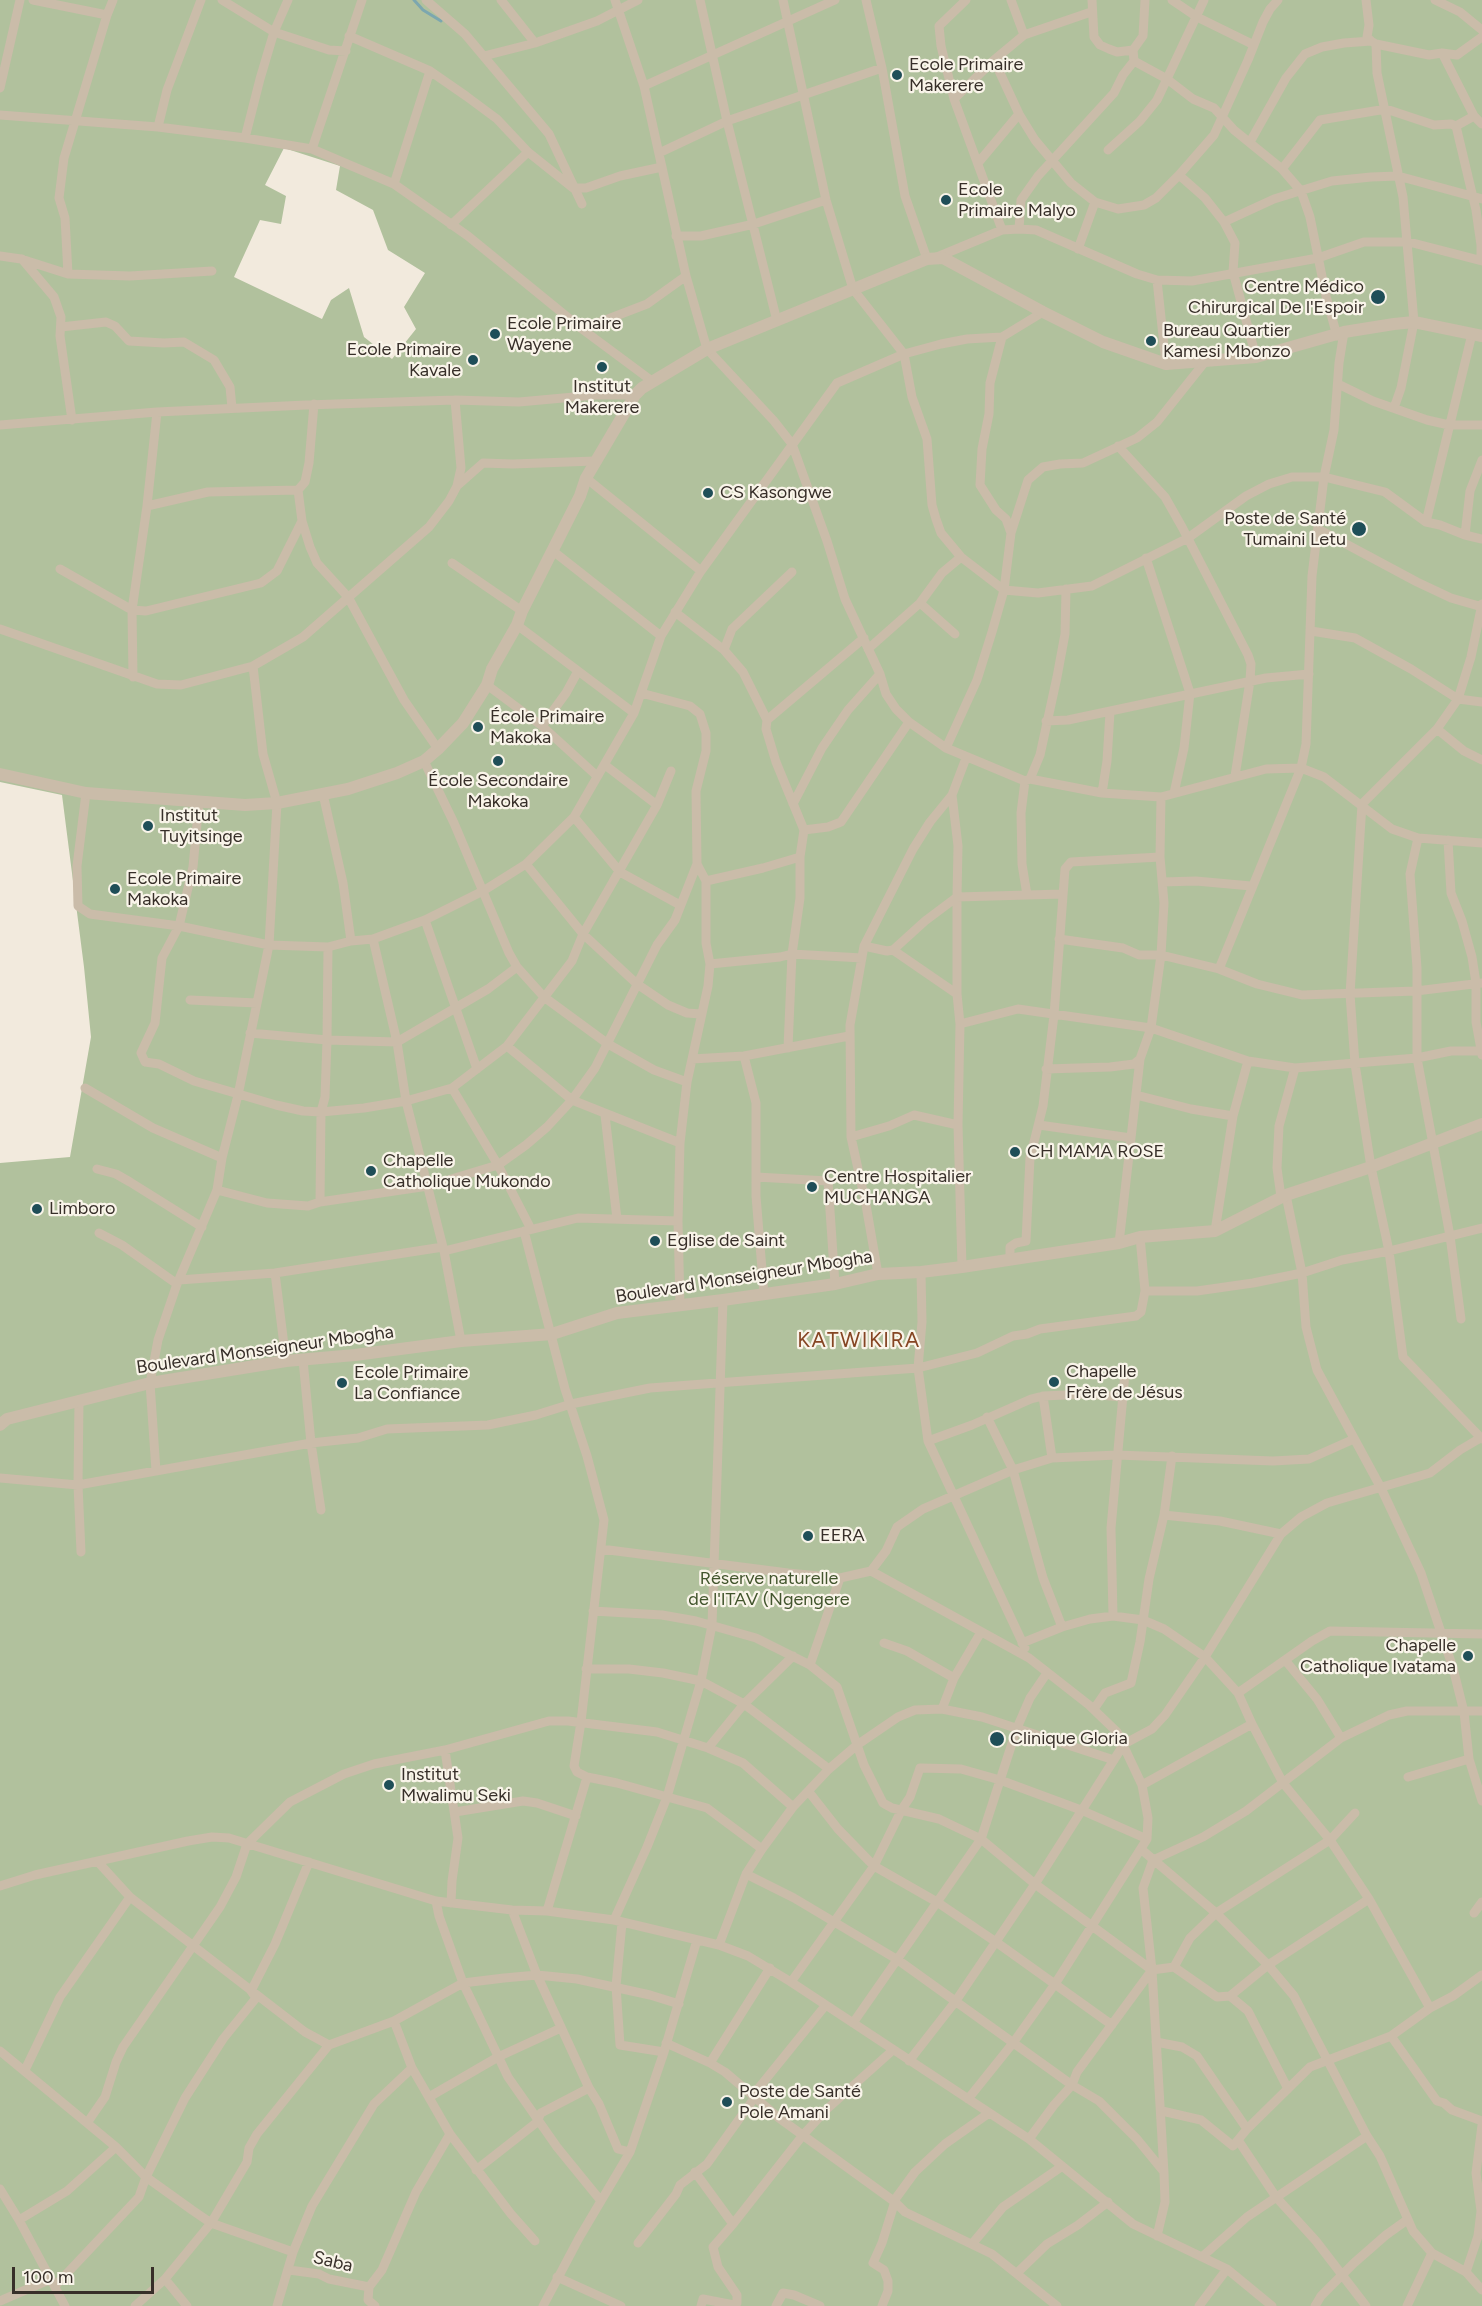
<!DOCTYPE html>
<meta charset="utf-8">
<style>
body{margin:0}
#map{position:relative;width:1482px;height:2306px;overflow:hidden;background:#f2eadd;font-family:Figtree,sans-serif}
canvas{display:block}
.scale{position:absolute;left:12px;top:2267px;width:142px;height:27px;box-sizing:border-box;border:3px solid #372f29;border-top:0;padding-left:8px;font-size:18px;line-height:21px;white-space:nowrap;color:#372f29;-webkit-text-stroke:4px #f9f4e9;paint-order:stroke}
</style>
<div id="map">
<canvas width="1482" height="2306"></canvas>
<div class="scale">100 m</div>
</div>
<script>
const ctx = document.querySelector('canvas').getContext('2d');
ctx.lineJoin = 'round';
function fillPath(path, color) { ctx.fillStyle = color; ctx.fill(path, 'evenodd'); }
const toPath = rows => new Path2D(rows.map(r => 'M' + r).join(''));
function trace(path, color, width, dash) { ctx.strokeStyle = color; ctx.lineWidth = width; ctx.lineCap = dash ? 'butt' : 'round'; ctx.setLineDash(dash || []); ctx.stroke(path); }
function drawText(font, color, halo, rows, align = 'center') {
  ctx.font = font + ' Figtree,sans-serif'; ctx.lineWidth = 4.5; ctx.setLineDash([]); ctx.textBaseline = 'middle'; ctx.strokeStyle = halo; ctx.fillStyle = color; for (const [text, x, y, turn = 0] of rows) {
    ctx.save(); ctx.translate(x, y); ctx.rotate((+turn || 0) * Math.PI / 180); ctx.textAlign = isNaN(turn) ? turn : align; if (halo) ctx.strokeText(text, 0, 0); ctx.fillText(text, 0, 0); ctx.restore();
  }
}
fillPath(toPath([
 [0,0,1482,0,1482,2306,0,2306,0,1163,70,1157,91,1037,84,967,62,795,0,782],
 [284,148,340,166,336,190,373,210,388,250,425,273,404,307,416,329,392,359,364,337,349,288,331,300,322,319,234,277,260,220,281,224,286,196,265,185]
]), '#b1c19d');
trace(toPath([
 [414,0,423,10,441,21]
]), '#7ca7af', 3);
trace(toPath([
 [33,0,107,15],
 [222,0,274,32,329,50,346,51],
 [426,0,465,34,549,134,582,204],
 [501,0,535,43],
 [615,0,644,86,686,276,707,349,774,421,792,444,827,541,845,599,880,674,886,694,896,709,909,722,946,748,1025,781,1030,779,1102,793,1161,797,1266,769,1301,768,1324,777,1392,829,1418,838,1482,843],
 [700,0,727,121,777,321],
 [783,0,826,200,853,289,904,354,912,397,927,439,932,505,936,519,941,533,961,557],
 [866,0,882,68,905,196,927,259],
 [966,0,939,26,941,46,954,99,1002,230],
 [1011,0,1024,35],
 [1092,0,1094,37,1100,45,1109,49,1117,52,1133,50],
 [1172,0,1197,17,1254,45],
 [1366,0,1369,25,1367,37,1371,41],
 [1435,0,1460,12,1482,30],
 [349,36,430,71,466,96,497,119,528,152,573,188,586,188,620,176,662,167],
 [1376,44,1377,73,1403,197,1414,322,1401,388,1394,408],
 [1442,53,1474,116,1482,124],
 [484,56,535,43,597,21,638,0],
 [994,60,1019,114,1035,140,1071,183,1095,202,1118,209,1144,205,1156,198,1179,175,1214,135,1248,60,1263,22,1270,9,1278,0],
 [1134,61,1167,79,1193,99,1214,108,1234,130,1282,169,1301,191,1310,217,1326,296,1337,336],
 [644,86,835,0],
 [0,88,20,0],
 [954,99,994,60,1024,35,1091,12],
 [0,115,158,127,245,138,312,149,394,184,468,236,582,329,652,381],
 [1456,126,1476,210,1481,245,1481,260],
 [158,127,167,90,201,0],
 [245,138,260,79,274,32,288,0],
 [1250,142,1286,78,1305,54,1322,47,1344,43,1371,41,1376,44,1429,55,1442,53,1457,55,1482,37],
 [312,149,362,0],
 [1108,150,1140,121,1157,100,1204,0],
 [659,153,727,121,882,68],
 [978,163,1019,114],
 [1282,169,1320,120,1386,109,1434,125,1451,124,1456,126,1474,116],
 [1179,175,1205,198,1224,222,1235,243,1233,272,1256,357],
 [394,184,430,71],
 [1224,222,1274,199,1332,181,1371,177,1398,176,1482,199],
 [451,225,528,152],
 [1019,229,1021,200,1038,176,1114,93,1123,75,1134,61,1133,50,1143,36,1145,0],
 [676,236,701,236,754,224,826,200],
 [1078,249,1095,202],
 [0,256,21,259,68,274,130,276,212,271],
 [937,257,1002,230,1019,229,1036,230,1137,274,1157,280,1192,281,1318,258,1364,242,1409,242,1482,261],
 [22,259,54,297,61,317,60,336,72,420],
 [68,274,65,218,59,198,64,158,107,15,113,0],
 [1157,280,1166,364],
 [61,327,106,322,115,326,129,341,164,343,184,342,214,360,230,387,232,408],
 [582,329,647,304,686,276],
 [1002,337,990,383,989,414,982,449,980,485,996,510,1006,519,1011,533],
 [1338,384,1373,401,1427,420,1449,425,1482,425],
 [314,404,309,463,305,482,298,490,302,521,310,547,317,563,348,597,404,700,438,749],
 [157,412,147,506,208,492,298,490],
 [0,425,157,412,306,405,455,400,519,402,596,395,635,395],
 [1118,446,1165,497,1182,527,1248,655,1251,664,1250,681,1235,776],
 [1482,460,1470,491,1465,535,1482,539],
 [586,478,701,571],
 [457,486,483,463,513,464,595,461],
 [1426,522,1472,334],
 [1318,529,1417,582,1451,598,1482,607],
 [553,551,661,636],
 [1146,558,1190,693,1184,748,1174,793],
 [452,563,522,611],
 [60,569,132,610,146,611,261,583,277,571,302,521],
 [920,603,955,634],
 [1482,604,1471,657,1458,699,1437,729,1362,804,1350,994,1355,1064,1371,1167,1389,1251,1403,1357,1482,1439],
 [675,612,724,650,743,672,767,720,766,729,776,762,804,830,800,857,800,898,792,954,788,1048],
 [517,625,634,713],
 [0,629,157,684,181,685,253,666],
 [1311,631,1355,638,1411,669,1458,699,1482,702],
 [868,649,920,603,942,573,961,557,1004,590,1038,593,1092,586,1188,538,1246,496,1269,484,1292,477,1324,477,1385,492,1426,522,1440,525,1465,535],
 [724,650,732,629,792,572],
 [133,677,132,610,147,506],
 [487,685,542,726,597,776],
 [641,693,690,706,700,714,706,733,706,751,696,791,697,864,706,881,706,943,710,964,708,986,687,1082,680,1143,678,1221,680,1305],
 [767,720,864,638],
 [1046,721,1068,720,1266,678,1309,674],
 [542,726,566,693,578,671],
 [1437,729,1464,751,1482,760],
 [946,748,977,680,992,632,1004,590,1011,533,1028,480,1043,467,1060,464,1083,463,1137,438,1157,422,1204,363],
 [424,761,454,823,509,953,517,967,544,997,608,1044,654,1070,687,1082],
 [605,765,657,805],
 [1030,779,1040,755,1057,677,1065,634,1066,589],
 [1025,781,1021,813,1022,864,1027,895],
 [86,793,77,866,78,906,90,914,179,926,269,945,328,947,351,941,373,939,425,920,483,891,526,864,574,817,634,713,661,636,701,571,837,383,904,354,941,344,967,339,1002,337,1043,312],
 [1102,793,1107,761,1110,712],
 [323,794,343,883,351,941],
 [199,802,193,867,179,926,162,958,155,1023,141,1053,145,1062,159,1064,194,1081,276,1105,303,1111,321,1112,364,1108,406,1101,452,1088,507,1046,572,961,583,934,657,805,671,771],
 [793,804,822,748,848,710,880,674],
 [574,817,620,872,680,905],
 [804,830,828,827,841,822,909,722],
 [1418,838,1410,874,1417,968,1417,1058,1450,1236,1461,1319],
 [1448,840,1451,893,1462,921,1472,957,1476,983,1476,1022,1482,1055],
 [526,864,583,934,637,984,668,1005,687,1013,701,1014],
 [706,881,763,868,800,857],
 [1163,882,1196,881,1251,886],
 [425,920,477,1069],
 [373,939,397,1042,406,1101,444,1251,461,1341],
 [1059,939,1123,948,1139,955,1161,955,1219,969,1257,984,1302,995,1416,991,1482,983],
 [864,946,887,951,893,950,957,994],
 [893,950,925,921,957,897,1063,894],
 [710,964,780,957,792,954,862,958],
 [1219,969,1301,768,1306,744,1312,576,1324,477,1334,430,1339,363,1344,332],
 [190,1000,257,1003],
 [960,1024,1018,1009,1151,1028,1248,1061,1295,1068,1417,1058,1451,1051,1482,1051],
 [250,1033,327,1040,397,1042,488,989,517,967],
 [507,1046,572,1100,680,1143],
 [744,1056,756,1103,756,1196,764,1294],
 [692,1059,744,1056,849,1036],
 [1046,1069,1110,1067,1134,1064,1140,1059],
 [85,1088,153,1128,222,1158],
 [452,1088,498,1165,531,1229],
 [1136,1095,1191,1109,1233,1116],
 [605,1115,617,1219],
 [1039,1125,1131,1138],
 [851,1137,889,1126,914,1115,958,1125],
 [97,1169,116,1174,130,1182,202,1227],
 [756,1177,828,1181,835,1284],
 [217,1190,267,1203,308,1206,320,1202,428,1186,498,1165,526,1145,547,1127,572,1100,595,1068,657,945,675,920,697,864],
 [1286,1195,1302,1273,1306,1327,1317,1370,1381,1488,1421,1573,1453,1668,1464,1712,1469,1759,1482,1801],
 [1281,1197,1277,1168,1279,1126,1295,1068],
 [320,1202,321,1112,325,1097,327,1040,328,947],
 [524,1231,565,1389,587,1456,604,1520,581,1722,574,1766,577,1772,587,1777,617,1783,707,1808,762,1849],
 [1215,1231,1233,1116,1248,1061],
 [99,1233,122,1245,177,1284],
 [1119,1243,1140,1059,1151,1028,1161,955,1164,903,1160,857,1161,797],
 [444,1251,578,1218,678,1221],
 [1010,1260,1010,1247,1016,1243,1026,1241,1030,1158,1043,1106,1054,1015,1065,869,1071,862,1160,857],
 [962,1267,958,1125,960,1024,957,994,957,897,958,846,952,795,966,758],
 [921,1272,922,1322,918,1368,928,1441,1025,1648],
 [275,1273,286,1361],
 [878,1274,866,1205,851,1137,850,1025,864,946,913,849,930,822,952,795],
 [179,1280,275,1273,443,1247],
 [1145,1291,1197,1291,1253,1283,1302,1273,1342,1260,1389,1251,1482,1228],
 [1043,1396,1052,1458],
 [79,1400,78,1485,81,1552],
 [987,1417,1013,1470,1043,1578,1062,1627],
 [928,1441,972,1425,1031,1399,1043,1396,1088,1394,1122,1397],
 [156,1471,150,1383,158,1340,177,1284,217,1190,222,1158,238,1095,269,945,277,803,263,754,253,666,303,637,429,527,449,501,457,486,461,468,455,400],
 [0,1478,78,1485,311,1443,303,1360],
 [321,1510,311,1443,358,1438,387,1429,488,1425,536,1415,571,1404,650,1388,918,1368,977,1353,1013,1336,1027,1334,1040,1329,1136,1316,1141,1312,1145,1291,1140,1237],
 [1164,1515,1220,1521,1281,1534],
 [601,1549,788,1573,840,1578,871,1571,1029,1658,1089,1705,1117,1732,1142,1785,1148,1818,1147,1839,1055,1984,1013,2043,968,2099],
 [871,1571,886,1551,897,1527,923,1509,1013,1470,1052,1458,1117,1455,1273,1461,1309,1459,1354,1439],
 [593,1611,662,1615,696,1621,756,1638,810,1665,837,1687,864,1765,883,1803,892,1808,939,1819,981,1839,1035,1884,1152,1970,1174,1967,1217,1997,1230,1996,1268,1965,1369,1899],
 [1113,1616,1111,1528,1125,1373],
 [884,1643,907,1651,954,1678],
 [1022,1643,1062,1627,1090,1619,1113,1616,1143,1620,1164,1629,1205,1657,1238,1693,1252,1724,1283,1783,1330,1840,1369,1899,1430,2008],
 [1285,1660,1317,1699,1341,1738],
 [810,1665,840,1578],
 [586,1669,629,1669,663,1673,701,1681,744,1704,829,1769],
 [1238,1693,1312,1641,1330,1631,1482,1634],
 [942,1709,954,1678,981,1632],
 [1094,1709,1105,1693,1131,1683,1140,1642,1149,1579,1164,1515,1172,1456],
 [708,1748,744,1704,793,1656],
 [445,1750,458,1838,452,1881,451,1903],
 [1408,1777,1469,1759],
 [1142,1785,1252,1724],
 [809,1792,838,1829,874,1866,937,1902,996,1942,1112,2025],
 [455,1812,523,1801,537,1803,576,1816],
 [1142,1850,1216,1913,1268,1965,1294,1996,1367,2136,1380,2156,1413,2231,1432,2253,1466,2272,1482,2290],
 [98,1862,130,1897,305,2032,329,2045,394,2021,463,1983,504,1978,537,1975,577,1979,650,1995,679,2004],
 [746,1874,794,1898,898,1960,1072,2085,1099,2101,1137,2139,1164,2172],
 [0,1886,35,1875,188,1841,212,1837,229,1838,436,1901,512,1910,547,1911,614,1920,719,1945,748,1956,791,1982,1029,2139,1133,2224,1227,2269,1272,2306],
 [436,1901,439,1916,463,1983,508,2077,557,2147,601,2201],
 [512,1910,537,1975,589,2088,599,2104,618,2149,630,2152],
 [547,1911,587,1777],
 [1474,1913,1482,1902],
 [614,1920,647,1847,667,1797,701,1681,712,1625,723,1300],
 [622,1923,616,1986,620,2045,664,2052],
 [719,1945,746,1874,762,1849,793,1807,829,1769,857,1745,898,1717,915,1710,942,1709,982,1717,1114,1760],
 [1174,1967,1190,1938,1216,1913,1330,1840,1355,1813],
 [791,1982,874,1866,902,1809,910,1797,920,1768,961,1769,1000,1780,1081,1810,1147,1839],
 [1230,1996,1248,2011,1288,2089],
 [394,2021,412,2068,450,2134,511,2214,535,2241],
 [853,2023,981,1839,1017,1728,1030,1698,1047,1673],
 [1391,2036,1437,2101,1444,2103,1452,2110,1482,2121],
 [1156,2042,1182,2047,1197,2056,1247,2129],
 [666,2043,710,2063,725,2072,779,2118,895,2202,905,2212,992,2254,1057,2306],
 [0,2051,116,2147,146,2177,192,2210,211,2223,293,2252],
 [909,2061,955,2002,1035,1884,1124,1744,1152,1729,1165,1715,1205,1657,1281,1534,1301,1517,1327,1503,1430,1473,1460,1450,1482,1437],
 [710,2063,770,1968],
 [25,2070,60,1997,130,1897],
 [753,2095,825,2006],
 [429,2097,498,2057,561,2028],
 [1162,2111,1201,2120,1233,2146,1247,2129,1310,2067,1391,2036,1430,2008,1453,1996,1482,1975],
 [87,2123,105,2097,116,2062,123,2047,220,1907,236,1877,247,1844,290,1802,344,1774,374,1764,445,1750,549,1721,568,1721,657,1732,708,1748,743,1763,793,1807],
 [1029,2139,1054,2105,1072,2085,1077,2072,1152,1970],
 [1238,2140,1276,2197,1316,2241,1366,2306],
 [476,2170,536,2123,541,2113,589,2088],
 [695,2172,733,2224],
 [0,2189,19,2220,65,2306],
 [19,2220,67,2191,116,2147],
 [1157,2236,1165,2202,1164,2173,1152,1970,1143,1888,1153,1860,1203,1837,1246,1811,1341,1738,1389,1715,1407,1711,1482,1711],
 [638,2243,676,2194,680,2185,707,2164,755,2097],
 [972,2244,1003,2207,1061,2167],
 [1203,2256,1247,2217,1367,2136],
 [289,2270,319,2274,329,2279,369,2287],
 [1466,2272,1478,2236,1481,2211,1476,2173,1482,2125],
 [1017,2273,1047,2244,1078,2225,1108,2202],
 [557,2277,621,2306],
 [165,2279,187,2306],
 [55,2286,139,2197,146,2177,185,2098,223,2039,256,1998,251,1991,275,1944,309,1862],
 [0,2301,51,2279],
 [135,2306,165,2279,211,2223,247,2162,249,2148,257,2134,329,2045],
 [277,2306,293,2252,312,2206,374,2104,412,2068],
 [375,2306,368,2300,369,2287,382,2270,416,2192,450,2134],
 [543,2306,579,2238,630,2152,664,2052,697,1940],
 [701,2306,703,2299,734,2305,737,2303,737,2295,718,2267,713,2247,733,2224,803,2135,827,2109,893,2050],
 [776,2306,783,2293,794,2295,820,2306],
 [882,2306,888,2291,888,2281,884,2270,873,2263,882,2243,896,2198,915,2172,945,2144,989,2113],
 [1199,2306,1227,2269],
 [1315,2306,1321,2296,1354,2263,1386,2235,1407,2220],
 [1407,2306,1432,2253]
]), '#cabca9', 9);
trace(toPath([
 [0,774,86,793,245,805,277,803,348,789,397,773,424,761,438,749,463,723,487,685,492,669,517,625,522,611,580,496,586,478,635,395,642,388,707,349,927,259,943,258,1043,312,1103,342,1166,364,1256,357,1344,332,1394,324,1414,322,1482,336],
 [0,1425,7,1419,150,1383,286,1361,355,1355,461,1341,552,1334,617,1313,723,1300,835,1284,878,1274,921,1272,962,1267,1119,1243,1140,1237,1215,1231,1286,1195,1371,1167,1482,1124]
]), '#cabca9', 12);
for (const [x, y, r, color] of [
 [897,75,6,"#1f4e58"],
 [946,200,6,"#1f4e58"],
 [1378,297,8,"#1f4e58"],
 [495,334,6,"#1f4e58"],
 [1151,341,6,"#1f4e58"],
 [473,360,6,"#1f4e58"],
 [602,367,6,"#1f4e58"],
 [708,493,6,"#1f4e58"],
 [1359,529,8,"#1f4e58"],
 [478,727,6,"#1f4e58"],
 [498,761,6,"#1f4e58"],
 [148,826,6,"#1f4e58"],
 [115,889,6,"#1f4e58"],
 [1015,1152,6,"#1f4e58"],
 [371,1171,6,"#1f4e58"],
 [812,1187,6,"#1f4e58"],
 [37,1209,6,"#1f4e58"],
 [655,1241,6,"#1f4e58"],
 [1054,1382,6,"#1f4e58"],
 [342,1383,6,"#1f4e58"],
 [808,1536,6,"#1f4e58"],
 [1468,1656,6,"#1f4e58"],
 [997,1739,8,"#1f4e58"],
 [389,1785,6,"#1f4e58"],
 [727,2102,6,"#1f4e58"]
]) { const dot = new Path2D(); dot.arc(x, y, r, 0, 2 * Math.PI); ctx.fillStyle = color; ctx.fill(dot); trace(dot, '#f9f4e9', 2); }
drawText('18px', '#372f29', '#f9f4e9', [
 ["Ecole Primaire",909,65],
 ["Makerere",909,86],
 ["Ecole",958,190],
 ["Primaire Malyo",958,211],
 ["Centre Médico",1364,287,"right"],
 ["Chirurgical De l'Espoir",1364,308,"right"],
 ["Ecole Primaire",507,324],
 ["Wayene",507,345],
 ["Bureau Quartier",1163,331],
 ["Kamesi Mbonzo",1163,352],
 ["Ecole Primaire",461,350,"right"],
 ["Kavale",461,371,"right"],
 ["Institut",602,387,"center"],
 ["Makerere",602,408,"center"],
 ["CS Kasongwe",720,493],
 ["Poste de Santé",1346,519,"right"],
 ["Tumaini Letu",1346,540,"right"],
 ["École Primaire",490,717],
 ["Makoka",490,738],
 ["École Secondaire",498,781,"center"],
 ["Makoka",498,802,"center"],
 ["Institut",160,816],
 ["Tuyitsinge",160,837],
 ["Ecole Primaire",127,879],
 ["Makoka",127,900],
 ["CH MAMA ROSE",1027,1152],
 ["Chapelle",383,1161],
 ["Catholique Mukondo",383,1182],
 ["Centre Hospitalier",824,1177],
 ["MUCHANGA",824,1198],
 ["Limboro",49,1209],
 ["Eglise de Saint",667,1241],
 ["Chapelle",1066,1372],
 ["Frère de Jésus",1066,1393],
 ["Ecole Primaire",354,1373],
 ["La Confiance",354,1394],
 ["EERA",820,1536],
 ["Chapelle",1456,1646,"right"],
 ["Catholique Ivatama",1456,1667,"right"],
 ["Clinique Gloria",1010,1739],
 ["Institut",401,1775],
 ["Mwalimu Seki",401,1796],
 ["Poste de Santé",739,2092],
 ["Pole Amani",739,2113]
], 'left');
drawText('18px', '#372f29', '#f9f4e9', [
 ["Boulevard Monseigneur Mbogha",744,1277,-9],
 ["Boulevard Monseigneur Mbogha",265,1350,-8],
 ["Saba",333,2262,13]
]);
drawText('18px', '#42552d', '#f9f4e9', [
 ["Réserve naturelle",769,1579],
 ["de l'ITAV (Ngengere",769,1600]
]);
ctx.letterSpacing = '1.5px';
drawText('21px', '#854523', '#f9f4e9', [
 ["KATWIKIRA",859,1341]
]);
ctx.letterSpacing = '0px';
</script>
